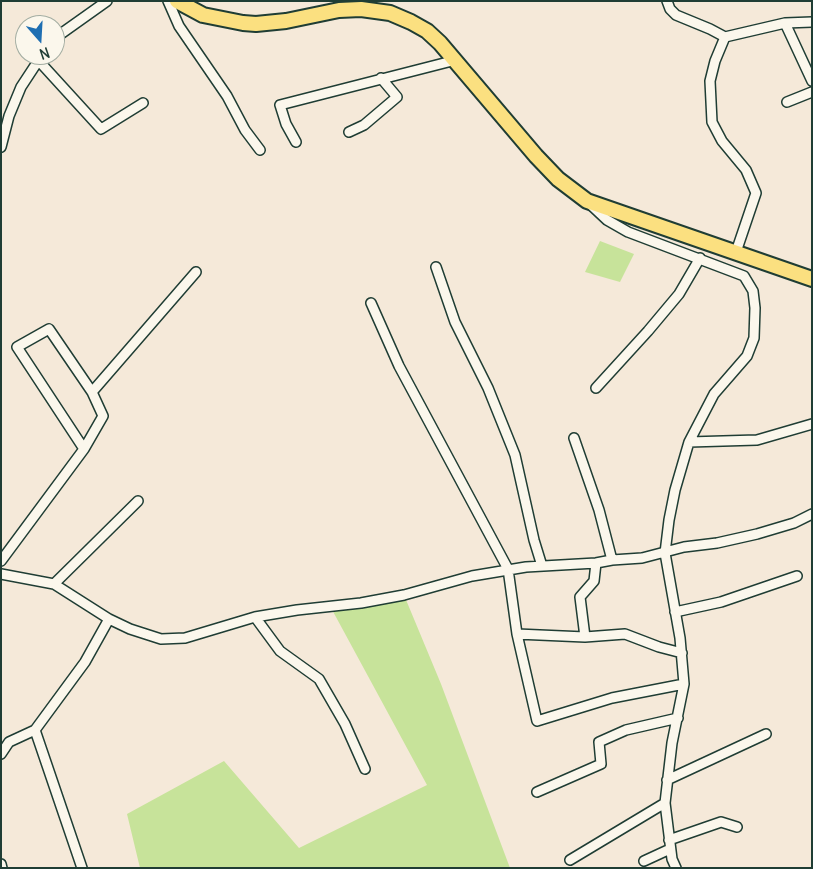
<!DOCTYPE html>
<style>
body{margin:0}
#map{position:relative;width:813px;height:869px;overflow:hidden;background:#f5e9d9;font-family:Delius,sans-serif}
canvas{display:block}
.frame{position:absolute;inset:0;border:2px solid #1f3d34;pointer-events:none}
.north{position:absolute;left:15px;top:15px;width:50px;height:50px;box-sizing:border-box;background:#fbf7ec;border:1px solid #a3ada2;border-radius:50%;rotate:161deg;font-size:14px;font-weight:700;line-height:20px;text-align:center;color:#1f3d34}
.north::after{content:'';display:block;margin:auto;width:18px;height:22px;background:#1f6fb2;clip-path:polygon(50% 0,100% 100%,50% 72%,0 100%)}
</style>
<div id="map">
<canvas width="813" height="869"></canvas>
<div class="frame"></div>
<div class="north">N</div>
</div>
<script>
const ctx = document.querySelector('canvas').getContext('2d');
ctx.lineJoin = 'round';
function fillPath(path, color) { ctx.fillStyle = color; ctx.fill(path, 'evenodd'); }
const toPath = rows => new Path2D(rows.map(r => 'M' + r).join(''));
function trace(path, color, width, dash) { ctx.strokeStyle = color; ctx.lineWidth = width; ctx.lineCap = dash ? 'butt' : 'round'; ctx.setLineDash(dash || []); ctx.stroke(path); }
fillPath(toPath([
 [600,241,634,254,620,282,585,272],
 [404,595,441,684,510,868,140,868,127,814,224,761,299,848,427,785,330,606]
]), '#c7e39a');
const minor = toPath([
 [168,1,179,26,227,96,245,130,260,150],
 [667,1,670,9,676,15,710,29,725,37,785,23,812,22],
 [785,23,812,81],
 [725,37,715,61,710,81,712,122,722,141,746,170,756,193,736,252],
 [55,38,107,1],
 [38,60,101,129,143,103],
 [787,102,812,92],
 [349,132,364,125,397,97,381,78],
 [296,142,286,124,280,105,456,60],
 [1,147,9,116,21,87,42,55],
 [591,205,607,220,628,232,744,276,753,291,755,308,754,338,747,356,714,394,689,442,675,490,669,520,665,553,680,638,684,684,672,743,665,803,672,859,676,868],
 [436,267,455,322,488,388,515,455,534,540,542,566],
 [371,303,399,366,508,569,517,634,585,637,625,634,659,647,682,653],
 [596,388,648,331,679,294,700,258],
 [92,392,196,272],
 [574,438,599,510,612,560],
 [689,442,757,440,812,424],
 [1,561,84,449,103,416,92,392,49,329,17,347,84,449],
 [1,574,54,584,109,619,130,629,161,639,185,638,255,617,297,610,361,603,404,595,472,576,526,567,596,563,612,560,642,558,684,547,717,543,757,534,794,523,812,514],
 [54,584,138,501],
 [675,612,721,602,797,576],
 [255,617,280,651,319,679,345,724,365,769],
 [517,634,537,721,612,698,684,684],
 [585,637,580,597,594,581,596,563],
 [35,730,82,868],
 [1,754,9,742,35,730,85,662,109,619],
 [667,780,766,734],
 [537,792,601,764,599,742,626,730,678,718],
 [669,840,721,822,737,827],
 [570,860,665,803],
 [644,861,670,849],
 [1,864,2,868]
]);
const trunk = toPath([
 [177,1,203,15,243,23,256,24,286,21,339,10,361,9,390,13,411,22,427,31,440,43,536,156,558,179,587,201,812,279]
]);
trace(minor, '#1f3d34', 12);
trace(trunk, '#1f3d34', 18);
trace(minor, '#fbf7ec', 9);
trace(trunk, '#fbe080', 14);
</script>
